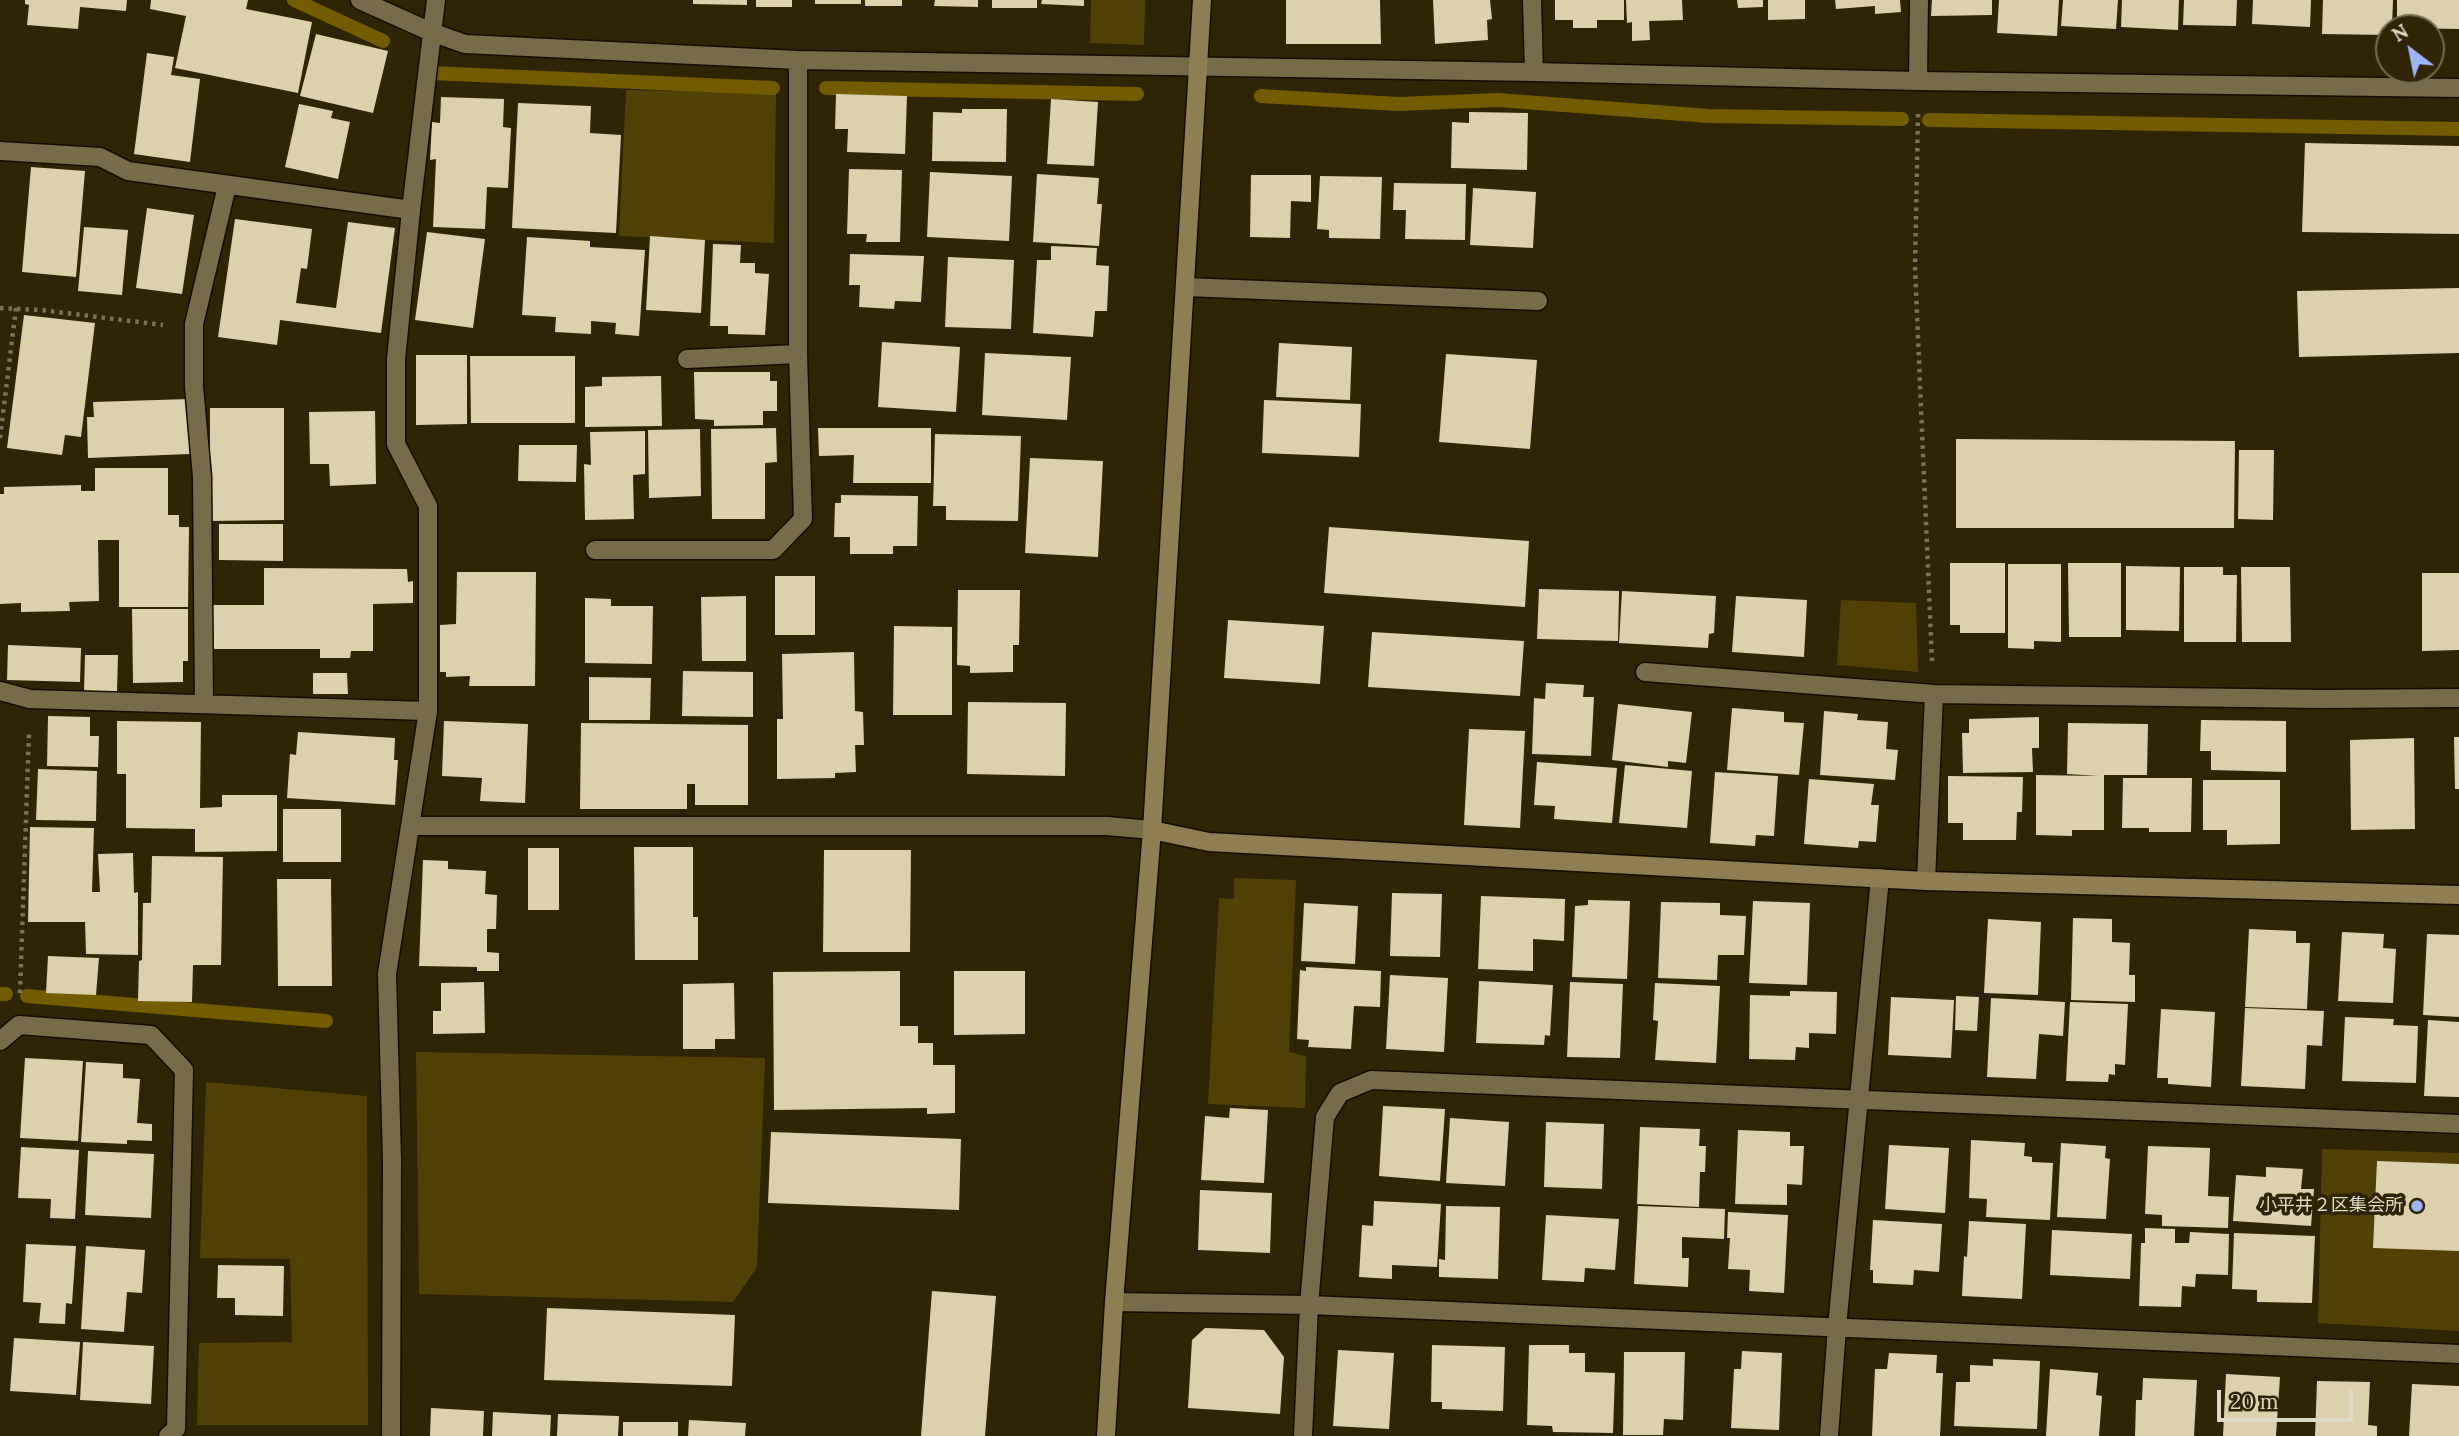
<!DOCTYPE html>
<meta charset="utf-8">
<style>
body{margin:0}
#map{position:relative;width:2459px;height:1436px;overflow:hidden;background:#2f2404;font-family:Lora,serif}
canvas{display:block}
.north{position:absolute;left:2375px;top:14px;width:70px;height:70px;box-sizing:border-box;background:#2f2404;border:2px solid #756c52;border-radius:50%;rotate:328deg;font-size:19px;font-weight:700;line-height:28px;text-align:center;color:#dfd9c7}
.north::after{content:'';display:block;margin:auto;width:24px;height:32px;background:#9eb4fd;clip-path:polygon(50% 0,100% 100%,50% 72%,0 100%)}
.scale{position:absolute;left:2217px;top:1390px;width:136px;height:32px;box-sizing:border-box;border:4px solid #dfd9c7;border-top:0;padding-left:9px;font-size:21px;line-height:24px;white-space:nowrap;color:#dfd9c7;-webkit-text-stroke:5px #2f2404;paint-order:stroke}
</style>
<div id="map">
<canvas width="2459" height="1436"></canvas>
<div class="north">N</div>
<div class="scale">20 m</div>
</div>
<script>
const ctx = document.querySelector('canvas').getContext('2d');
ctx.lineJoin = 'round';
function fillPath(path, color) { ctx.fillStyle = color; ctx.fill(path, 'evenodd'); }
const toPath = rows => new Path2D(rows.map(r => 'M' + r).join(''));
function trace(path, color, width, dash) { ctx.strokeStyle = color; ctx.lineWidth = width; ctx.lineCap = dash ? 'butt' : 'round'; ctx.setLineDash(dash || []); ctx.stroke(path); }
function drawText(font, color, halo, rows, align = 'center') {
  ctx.font = font + ' Lora,"Noto Sans JP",serif'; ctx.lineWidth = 7; ctx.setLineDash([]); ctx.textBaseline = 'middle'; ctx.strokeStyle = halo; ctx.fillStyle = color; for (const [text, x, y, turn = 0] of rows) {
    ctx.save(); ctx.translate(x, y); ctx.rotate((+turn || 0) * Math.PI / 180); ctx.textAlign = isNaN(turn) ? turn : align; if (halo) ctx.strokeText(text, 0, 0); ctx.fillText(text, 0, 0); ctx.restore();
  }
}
fillPath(toPath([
 [1091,0,1145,0,1144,45,1090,43],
 [626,90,776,93,774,243,619,236],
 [1841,600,1916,603,1918,672,1837,665],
 [1234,878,1296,880,1289,1052,1306,1056,1305,1108,1208,1104,1219,898,1234,899],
 [416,1052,765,1058,757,1267,733,1302,419,1294],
 [206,1082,367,1096,368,1425,197,1425,199,1343,292,1342,290,1259,200,1258],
 [2322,1149,2459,1153,2459,1331,2318,1323]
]), '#524104');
trace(toPath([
 [294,0,383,41],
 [431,73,773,88],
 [826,88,1137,94],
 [1261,96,1398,104,1498,100,1709,116,1902,119],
 [1929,120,2459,129],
 [0,994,6,994],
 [27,996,326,1021]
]), '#735b00', 14);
fillPath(toPath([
 [25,0,127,0,126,11,80,7,78,29,27,25,29,5,25,4],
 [151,0,248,0,246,9,312,22,298,93,175,68,186,16,150,9],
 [693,0,747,0,747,5,693,4],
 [756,0,792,0,792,7,756,7],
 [815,0,861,0,861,4,815,4],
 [865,0,902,0,902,6,865,6],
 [935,0,978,0,978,7,934,6],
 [992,0,1037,0,1037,8,992,8],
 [1042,0,1084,0,1084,6,1041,4],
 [1286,0,1380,0,1381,44,1286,44],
 [1433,0,1490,0,1492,19,1487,20,1488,40,1435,44],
 [1555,0,1624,0,1624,20,1597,20,1597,28,1573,28,1573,20,1555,20],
 [1626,0,1682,0,1683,20,1649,21,1650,40,1632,41,1632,22,1627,23],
 [1737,0,1763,0,1763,7,1738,8],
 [1768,0,1805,0,1805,19,1768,20],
 [1835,0,1900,0,1901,12,1875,14,1875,6,1836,9],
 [1932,0,1992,0,1992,15,1931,16],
 [1999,0,2059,0,2057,36,1997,33],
 [2063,0,2118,0,2116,29,2061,26],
 [2122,0,2179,0,2178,30,2121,27],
 [2184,0,2237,0,2236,26,2183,25],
 [2253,0,2311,0,2310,27,2252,24],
 [2323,0,2393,0,2392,28,2389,28,2389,35,2322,34],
 [2397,0,2459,0,2459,29,2397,28],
 [316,34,388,51,373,113,300,96],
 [147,53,174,57,171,75,200,79,190,162,134,154],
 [836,94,907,96,905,154,847,152,848,129,835,129],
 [441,97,504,99,503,127,511,128,508,188,487,187,485,229,433,227,436,159,430,160,432,122,440,123],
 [1051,99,1098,102,1094,166,1047,164],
 [518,103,591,106,590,133,621,135,616,233,512,228],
 [299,104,333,111,331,118,350,122,338,179,285,167],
 [962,109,1007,109,1006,162,932,161,933,112,962,113],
 [1469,112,1528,113,1527,170,1451,168,1452,122,1469,123],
 [2305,143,2459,146,2459,234,2302,232],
 [31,167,85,171,76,277,22,272],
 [849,169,902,170,900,242,866,242,867,234,847,234],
 [930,172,1012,176,1009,241,927,237],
 [1037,174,1099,178,1097,204,1102,204,1099,246,1033,242],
 [1251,175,1311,175,1311,202,1291,201,1290,238,1250,237],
 [1320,176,1382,177,1380,239,1329,238,1329,230,1317,229],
 [1394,183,1466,184,1465,240,1405,239,1406,210,1393,210],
 [1473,188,1536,192,1533,248,1470,245],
 [147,208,194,215,182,294,136,288],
 [235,219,312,229,307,269,301,268,296,303,336,308,348,222,395,228,381,333,280,320,277,345,218,337],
 [84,227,128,230,122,295,78,291],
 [427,232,485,239,473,328,415,320],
 [650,236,705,240,701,313,646,310],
 [527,237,590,241,590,247,645,250,639,336,615,334,616,323,591,321,591,334,555,332,556,317,522,315],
 [713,244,741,245,740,263,755,263,755,273,769,274,765,335,728,334,728,326,710,326],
 [1051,246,1097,248,1096,265,1109,266,1107,311,1095,311,1093,337,1033,333,1037,260,1051,260],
 [850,254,924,256,921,302,895,301,894,309,859,307,860,285,849,285],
 [948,257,1014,260,1011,329,945,327],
 [2459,288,2459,353,2299,357,2297,291],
 [24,315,95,323,81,437,65,435,62,455,7,448],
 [882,342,960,347,956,412,878,407],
 [1279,343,1352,347,1350,400,1276,397],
 [985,353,1071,357,1067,420,982,415],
 [1446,354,1537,360,1530,449,1439,442],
 [416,355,467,355,467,424,416,425],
 [470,356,575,356,575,423,471,423],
 [694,372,770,372,770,381,777,381,777,411,763,411,763,425,714,426,714,420,695,419],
 [661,376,662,426,585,427,585,387,602,386,602,377],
 [189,399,190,454,88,458,87,417,94,417,93,402],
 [1264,400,1361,404,1359,457,1262,453],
 [210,408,284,408,284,520,210,521],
 [375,411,376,484,330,486,329,464,310,464,309,412],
 [776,428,777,462,765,463,765,519,712,519,711,429],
 [818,428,931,428,931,483,853,483,854,455,819,456],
 [700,429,701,496,649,498,648,430],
 [645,431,645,474,633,475,634,519,585,520,584,464,591,465,590,432],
 [935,434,1021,436,1018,521,946,520,946,506,933,506],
 [1956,439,2235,441,2234,528,1956,528],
 [519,445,577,445,576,482,518,481],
 [2239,450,2274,450,2273,520,2238,519],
 [1030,458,1103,461,1098,557,1025,553],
 [95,468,168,468,168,515,179,515,179,527,189,527,188,607,119,607,119,540,98,540,99,601,69,602,70,611,21,612,21,603,0,604,0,494,4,494,4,487,81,485,81,491,95,491],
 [841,495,918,496,917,546,893,546,893,554,850,554,850,537,834,537,835,503,841,503],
 [219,524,283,524,283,561,219,560],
 [1329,527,1529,541,1525,607,1324,593],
 [1950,563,2005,563,2005,633,1960,633,1960,625,1950,625],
 [2068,563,2121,563,2121,637,2069,637],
 [2008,564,2061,564,2061,642,2034,641,2034,649,2008,648],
 [2126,566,2180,567,2179,631,2126,630],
 [2184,567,2223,567,2223,575,2237,575,2236,642,2184,642],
 [2241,567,2290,567,2291,642,2242,642],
 [264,568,407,569,408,582,413,581,413,603,373,604,373,651,351,651,350,658,320,658,320,649,208,649,208,605,264,605],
 [457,572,536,572,535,686,469,686,470,676,446,677,446,672,440,672,440,625,456,624],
 [2422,573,2459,573,2459,650,2422,651],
 [775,576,815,576,815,635,775,635],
 [1539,589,1619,591,1618,641,1537,639],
 [958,590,1020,590,1019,645,1013,645,1013,672,970,673,970,666,957,665],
 [1622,591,1716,596,1714,633,1709,634,1708,648,1619,643],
 [746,596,746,661,702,661,701,597],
 [1736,596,1807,600,1804,657,1732,652],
 [585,598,611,599,611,606,653,606,652,664,585,663],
 [132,609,188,609,188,661,183,661,183,682,133,683],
 [1228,620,1324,626,1320,684,1224,678],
 [894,626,952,627,952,715,893,715],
 [1372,632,1524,641,1520,696,1368,687],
 [8,645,81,648,80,682,7,680],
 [854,652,855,711,863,712,864,745,855,745,856,772,835,773,835,778,777,779,777,719,783,719,782,654],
 [85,655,118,655,117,692,84,692],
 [683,671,753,672,753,717,682,716],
 [313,673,347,673,348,694,313,694],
 [589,677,651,678,650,720,589,720],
 [1546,683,1584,685,1583,697,1594,697,1591,756,1532,754,1534,698,1545,699],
 [968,702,1066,703,1065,776,967,774],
 [1618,704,1692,712,1686,763,1668,761,1668,767,1612,760],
 [1732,708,1784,712,1784,722,1804,723,1799,775,1727,770],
 [1824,711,1858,714,1857,720,1888,722,1886,749,1898,750,1895,780,1820,775],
 [48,716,90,717,90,736,99,736,98,767,47,766],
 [2039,717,2039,748,2032,748,2033,772,1963,773,1962,733,1969,733,1969,719],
 [2201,720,2286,721,2286,772,2211,770,2211,751,2200,751],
 [117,721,201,722,200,808,222,807,222,795,277,795,277,851,195,852,195,829,126,828,126,774,117,774],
 [444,721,528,724,525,803,480,801,482,778,442,776],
 [581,723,748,725,748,805,695,805,695,784,687,784,687,809,580,809],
 [2068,723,2148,724,2147,775,2104,775,2104,830,2072,830,2072,836,2036,835,2036,775,2099,776,2067,774],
 [1469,729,1525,731,1520,828,1464,825],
 [298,732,395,738,394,760,398,760,395,805,287,798,290,754,296,755],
 [2454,737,2459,737,2459,789,2455,789],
 [2414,738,2415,829,2351,830,2350,740],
 [1537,762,1617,768,1612,823,1554,819,1555,806,1534,805],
 [1625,765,1692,771,1687,828,1619,823],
 [38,769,97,771,96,821,36,820],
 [1715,772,1778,776,1774,836,1756,835,1755,846,1710,843],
 [1948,776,2023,777,2022,812,2017,812,2016,840,1963,840,1963,823,1948,823],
 [2123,778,2192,778,2191,832,2149,832,2149,828,2122,828],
 [1809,779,1874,784,1871,805,1879,805,1876,842,1859,841,1858,848,1804,844],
 [2203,780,2280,780,2280,844,2227,845,2227,830,2203,830],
 [283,809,341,809,341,862,283,862],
 [30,827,94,828,92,892,100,892,98,854,133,853,134,893,138,892,138,955,86,954,85,922,28,922],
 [634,847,693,847,693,917,698,917,698,960,635,960],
 [528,848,559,848,559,910,528,910],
 [824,850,911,850,910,952,823,952],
 [152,856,223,857,221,965,193,965,192,1002,138,1001,139,961,142,960,143,903,151,903],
 [423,860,448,861,448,869,486,871,485,894,497,895,496,929,487,929,487,952,499,953,499,971,477,971,477,967,419,966],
 [277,879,331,879,332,986,278,986],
 [1392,893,1442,894,1440,957,1390,956],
 [1481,896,1565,899,1564,941,1533,939,1533,971,1478,969],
 [1588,900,1630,901,1627,979,1572,977,1575,906,1588,905],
 [1753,901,1810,903,1807,985,1749,983],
 [1661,902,1720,903,1720,915,1746,916,1744,955,1718,955,1717,980,1658,978],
 [1304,903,1358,906,1355,964,1301,961],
 [2073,918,2112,919,2112,942,2130,943,2129,975,2135,975,2135,1002,2071,1000],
 [1988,919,2041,922,2038,995,1984,993],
 [2249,929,2296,931,2296,943,2310,943,2307,1009,2245,1007],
 [2342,932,2384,934,2383,948,2396,949,2393,1003,2338,1001],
 [2427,934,2459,935,2459,1017,2423,1015],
 [48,956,99,958,96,995,46,993],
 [1306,967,1381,971,1380,1007,1354,1006,1351,1049,1308,1047,1309,1040,1297,1039,1300,970,1306,971],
 [900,971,900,1026,918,1026,918,1043,933,1043,933,1065,955,1065,955,1113,927,1114,927,1108,774,1110,773,972],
 [954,971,1025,971,1025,1034,954,1035],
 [1390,975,1448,978,1444,1052,1386,1049],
 [1479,981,1553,985,1550,1036,1545,1035,1544,1045,1476,1043],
 [484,982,485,1033,433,1034,433,1011,441,1011,441,983],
 [1570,982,1623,984,1620,1058,1567,1057],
 [734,983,735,1039,715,1039,715,1049,683,1049,683,984],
 [1655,983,1720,986,1716,1063,1655,1060,1658,1021,1653,1020],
 [1790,991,1837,992,1836,1034,1809,1033,1809,1048,1796,1047,1795,1060,1749,1059,1750,995,1790,996],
 [1956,996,1979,997,1977,1031,1955,1030],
 [1891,997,1954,1000,1951,1058,1888,1055],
 [1991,998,2065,1002,2063,1036,2039,1034,2036,1079,1987,1077],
 [2070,1002,2128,1004,2125,1065,2115,1064,2115,1075,2109,1074,2108,1082,2066,1081],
 [2245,1008,2324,1011,2322,1046,2307,1045,2305,1089,2241,1086],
 [2161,1009,2215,1012,2211,1087,2168,1084,2168,1078,2157,1078],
 [2345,1017,2394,1019,2393,1025,2418,1026,2416,1083,2342,1081],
 [2428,1020,2459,1022,2459,1097,2424,1096],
 [25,1058,83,1061,78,1141,20,1138],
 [86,1062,123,1064,123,1078,140,1079,137,1123,152,1124,152,1141,127,1140,127,1144,81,1142],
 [1383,1106,1445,1109,1440,1181,1379,1176],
 [1230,1108,1268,1110,1264,1183,1201,1180,1205,1116,1229,1118],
 [1450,1118,1509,1122,1505,1186,1446,1183],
 [1546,1122,1604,1124,1602,1189,1544,1187],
 [1640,1127,1700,1129,1699,1146,1706,1146,1705,1172,1700,1172,1699,1207,1637,1204],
 [1738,1130,1790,1132,1790,1146,1804,1146,1802,1185,1787,1184,1787,1205,1735,1204],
 [771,1132,961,1139,959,1210,768,1203],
 [1971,1140,2025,1143,2024,1156,2032,1157,2032,1162,2053,1163,2050,1220,1986,1217,1987,1199,1969,1198],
 [2061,1143,2106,1146,2105,1158,2110,1159,2106,1219,2057,1217],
 [1889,1145,1949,1148,1945,1213,1885,1209],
 [2148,1146,2210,1148,2208,1196,2229,1197,2228,1228,2162,1226,2162,1215,2145,1214],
 [21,1147,79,1150,75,1219,50,1218,51,1199,18,1198],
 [88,1151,154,1154,151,1218,85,1215],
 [2377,1161,2459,1164,2459,1251,2373,1248],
 [2266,1167,2303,1169,2301,1189,2314,1189,2311,1226,2233,1221,2236,1175,2266,1177],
 [1200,1190,1272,1193,1270,1253,1198,1250],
 [1374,1201,1441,1204,1437,1267,1392,1265,1392,1279,1359,1277,1362,1225,1373,1226],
 [1446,1206,1500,1207,1498,1279,1439,1277,1439,1259,1445,1260],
 [1638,1206,1725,1209,1724,1239,1682,1237,1682,1258,1689,1258,1688,1287,1634,1284],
 [1728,1212,1788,1215,1784,1293,1749,1291,1750,1270,1728,1269,1730,1238,1727,1238],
 [1546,1215,1619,1219,1615,1270,1585,1268,1584,1282,1542,1280],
 [1873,1220,1942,1224,1939,1272,1914,1270,1913,1285,1873,1283,1873,1270,1870,1270],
 [1969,1221,2026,1224,2022,1299,1962,1296,1964,1256,1967,1257],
 [2145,1228,2175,1229,2175,1243,2189,1243,2190,1232,2229,1234,2228,1275,2196,1274,2195,1287,2182,1286,2181,1307,2139,1306,2141,1243,2145,1243],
 [2052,1230,2132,1234,2130,1279,2050,1275],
 [2234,1233,2315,1236,2312,1303,2257,1302,2257,1290,2232,1289],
 [26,1244,76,1246,72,1304,66,1303,65,1324,39,1323,41,1303,23,1302],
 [86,1246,145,1250,142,1293,127,1292,124,1332,81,1329],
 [218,1265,284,1266,283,1316,235,1315,235,1298,217,1298],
 [932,1291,996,1296,985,1436,921,1436],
 [547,1308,735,1315,732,1386,544,1380],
 [1205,1328,1264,1330,1284,1357,1280,1414,1188,1408,1192,1340],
 [14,1338,80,1342,76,1395,10,1391],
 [83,1342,154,1346,151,1404,80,1400],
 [1432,1345,1505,1347,1503,1411,1442,1409,1442,1402,1431,1402],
 [1529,1345,1569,1345,1569,1353,1585,1353,1585,1372,1615,1373,1613,1433,1553,1432,1552,1426,1527,1425],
 [1338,1350,1394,1353,1389,1429,1333,1426],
 [1742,1351,1782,1353,1779,1430,1731,1428,1734,1369,1741,1369],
 [1624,1352,1685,1352,1683,1420,1664,1419,1663,1435,1623,1435],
 [1889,1353,1937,1355,1936,1373,1943,1373,1940,1436,1872,1436,1875,1369,1887,1369],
 [1993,1359,2040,1361,2037,1429,1954,1426,1956,1382,1970,1382,1970,1365,1993,1366],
 [2050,1369,2098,1373,2096,1395,2102,1396,2099,1436,2046,1436],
 [2226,1374,2280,1377,2276,1436,2223,1436],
 [2143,1378,2197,1380,2194,1436,2135,1436,2136,1400,2142,1400],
 [2317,1381,2370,1382,2368,1425,2377,1426,2377,1436,2315,1436],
 [2412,1384,2459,1386,2459,1436,2409,1436],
 [431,1408,484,1411,483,1436,430,1436],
 [493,1412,551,1415,550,1436,492,1436],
 [558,1414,619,1416,618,1436,557,1436],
 [689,1420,746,1423,745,1436,688,1436],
 [623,1422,678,1422,678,1436,623,1436]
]), '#ddd0ac');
const lane = toPath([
 [1918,81,1919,0],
 [0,151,100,157,128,171,411,210],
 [0,691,30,699,428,711],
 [204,704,202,477,194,386,194,324,227,186]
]);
const street = toPath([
 [360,0,431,32,465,44,798,60,1534,72,1532,0],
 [1534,72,1918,81,2459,88],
 [1185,287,1538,301],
 [687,359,798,354],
 [595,550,773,550,803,519,798,354,798,60],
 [1645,672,1934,694,2322,699,2459,698],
 [412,826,1107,826,1152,830],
 [1926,881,1934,694],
 [0,1041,19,1025,151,1035,184,1070,176,1429,168,1436],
 [1114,1302,1309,1305,2459,1354],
 [391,1436,392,1160,387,974,428,711,428,506,396,444,396,359,411,210,436,0],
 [1303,1436,1309,1305,1325,1117,1340,1093,1371,1080,2459,1124],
 [1829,1436,1837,1327,1880,878]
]);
const secondary = toPath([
 [1152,830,1209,842,1926,881,2459,895],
 [1106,1436,1114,1302,1152,830,1202,0]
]);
trace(lane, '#150d00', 21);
trace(street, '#150d00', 21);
trace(secondary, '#150d00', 21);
trace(toPath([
 [1918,114,1915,268,1932,661],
 [0,308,41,310,163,325],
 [0,438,16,308],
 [20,993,29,732]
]), '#7b7258', 4.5, [3.5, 5]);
trace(lane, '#776b4a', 18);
trace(street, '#776b4a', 18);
trace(secondary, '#8e7e51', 18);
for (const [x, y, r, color] of [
 [2417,1206,7,"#9eb4fd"]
]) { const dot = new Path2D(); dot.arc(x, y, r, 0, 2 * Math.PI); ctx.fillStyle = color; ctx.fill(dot); trace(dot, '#2f2404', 2.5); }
drawText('18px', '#dfd9c7', '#2f2404', [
 ["小平井２区集会所",2403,1206]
], 'right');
</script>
